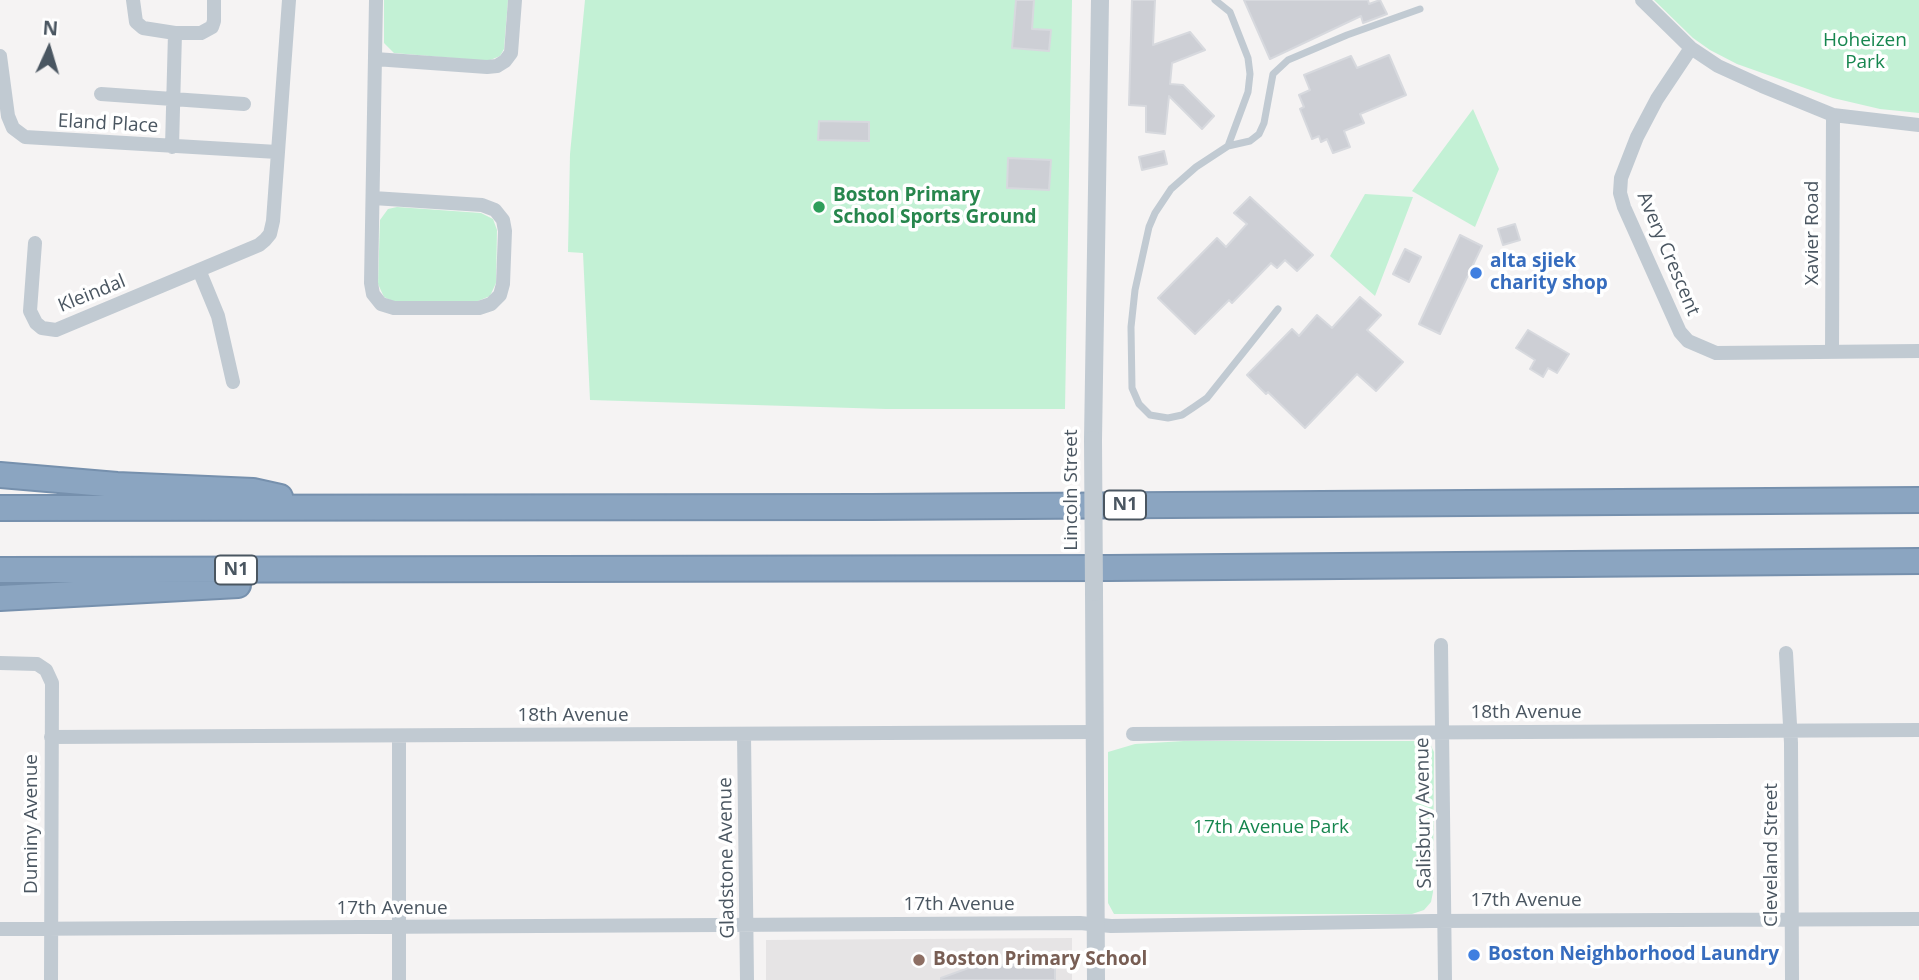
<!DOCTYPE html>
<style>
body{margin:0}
#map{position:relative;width:1919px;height:980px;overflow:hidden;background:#f5f3f3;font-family:"Open Sans",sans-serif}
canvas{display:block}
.north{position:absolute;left:14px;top:14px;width:70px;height:70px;-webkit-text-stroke:5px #fff;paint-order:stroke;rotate:4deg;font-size:19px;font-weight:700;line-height:28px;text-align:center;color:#4a5661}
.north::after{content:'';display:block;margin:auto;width:24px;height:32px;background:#4a5661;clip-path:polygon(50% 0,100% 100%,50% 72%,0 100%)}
</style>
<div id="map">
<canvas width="1919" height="980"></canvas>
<div class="north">N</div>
</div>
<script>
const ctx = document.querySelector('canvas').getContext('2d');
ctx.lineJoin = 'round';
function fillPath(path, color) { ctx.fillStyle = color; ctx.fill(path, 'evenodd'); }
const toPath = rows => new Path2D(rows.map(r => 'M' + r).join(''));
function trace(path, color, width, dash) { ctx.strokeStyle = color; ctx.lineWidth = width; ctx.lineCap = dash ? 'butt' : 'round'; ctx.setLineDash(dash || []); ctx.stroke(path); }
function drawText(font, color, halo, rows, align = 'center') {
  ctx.font = font + ' "Open Sans",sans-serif'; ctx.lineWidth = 7; ctx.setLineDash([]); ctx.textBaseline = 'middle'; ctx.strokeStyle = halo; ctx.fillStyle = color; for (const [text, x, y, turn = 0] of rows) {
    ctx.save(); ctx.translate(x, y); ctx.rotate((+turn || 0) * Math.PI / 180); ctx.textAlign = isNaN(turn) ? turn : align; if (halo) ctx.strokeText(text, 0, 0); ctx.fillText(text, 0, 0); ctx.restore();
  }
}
fillPath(toPath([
 [1072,938,1072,980,766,980,766,940]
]), '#e6e4e5');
fillPath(toPath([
 [384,0,508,0,504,49,500,56,488,61,394,53,384,43],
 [585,0,1072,0,1065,409,886,409,590,400,583,253,568,252,570,154],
 [1654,0,1919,0,1919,113,1880,109,1833,98,1737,64,1710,50,1693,38],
 [1473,109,1499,169,1475,227,1412,191],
 [1365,194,1413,197,1375,296,1330,256],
 [397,207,481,213,493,219,497,230,496,283,490,296,478,301,392,301,384,297,378,284,380,220,388,209],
 [1184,741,1423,741,1430,744,1434,752,1433,892,1431,902,1424,910,1412,914,1114,914,1108,903,1108,752,1135,744]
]), '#c3f1d5');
const building = toPath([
 [1016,0,1034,0,1032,29,1051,30,1049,51,1012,48,1016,0],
 [1132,0,1155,0,1153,45,1190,32,1205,50,1172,63,1170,84,1183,85,1214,116,1202,129,1169,96,1165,134,1146,132,1146,106,1129,105,1132,0],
 [1244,0,1368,0,1369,4,1380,0,1387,14,1363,23,1361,16,1270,59,1244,0],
 [1389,55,1406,95,1360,114,1364,123,1344,131,1350,147,1333,153,1327,139,1321,142,1319,136,1312,139,1300,109,1304,107,1299,95,1310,90,1304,75,1351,56,1357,68,1389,55],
 [819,121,869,122,869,141,818,140,819,121],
 [1164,151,1167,164,1142,170,1139,157,1164,151],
 [1008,158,1051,160,1049,190,1007,188,1008,158],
 [1250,197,1313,255,1297,271,1285,260,1277,268,1271,263,1232,303,1229,300,1195,334,1158,298,1217,238,1226,247,1247,224,1234,213,1250,197],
 [1515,224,1520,240,1503,245,1498,229,1515,224],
 [1460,235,1482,246,1440,334,1419,324,1460,235],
 [1405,249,1421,257,1409,282,1393,274,1405,249],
 [1360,297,1381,315,1367,330,1403,362,1376,391,1357,374,1305,428,1268,392,1266,394,1247,375,1292,329,1299,336,1317,315,1332,328,1360,297],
 [1528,330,1569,354,1557,373,1548,368,1543,377,1530,369,1535,360,1516,348,1528,330],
 [996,958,999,965,1055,965,1055,980,941,980,941,978,996,958]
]);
fillPath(building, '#cdcfd5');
trace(building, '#d7d9de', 2);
const motorway = toPath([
 [0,475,117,485,253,491,280,497],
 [0,508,872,507,1919,500],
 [0,570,1109,568,1919,561],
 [0,598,238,585]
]);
trace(motorway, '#7690ad', 28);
trace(toPath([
 [1215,0,1230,12,1248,58,1250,74,1248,92,1228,146,1250,141,1259,134,1264,123,1273,74,1288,60,1347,35,1420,9],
 [1228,146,1196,167,1171,189,1155,213,1149,227,1135,290,1131,327,1132,388,1139,404,1150,415,1168,418,1182,415,1194,407,1207,398,1278,309]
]), '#c1cad2', 7);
trace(toPath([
 [133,0,136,22,143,28,175,33,201,33,212,27,214,21,214,0],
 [1642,0,1691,48,1718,66,1762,86,1833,115,1919,125],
 [1691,48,1657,99,1637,137,1621,178,1620,193,1624,207,1680,332,1688,341,1716,353,1919,351],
 [0,56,8,116,13,128,25,137,277,152],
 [375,59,487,67,497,66,505,61,511,53,515,0],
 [101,94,244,104],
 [172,147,175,33],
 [373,198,482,205,495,210,503,220,505,231,503,284,500,295,491,304,479,308,394,308,381,304,373,294,371,283,376,0],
 [35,243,30,311,36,323,42,328,56,330,259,245,265,240,270,234,273,221,289,0],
 [199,270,218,316,233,382],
 [1832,352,1833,115],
 [1441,645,1445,980],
 [1786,653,1791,743,1792,980],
 [0,663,37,664,46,670,52,683,51,980],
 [1133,734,1919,730],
 [744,735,747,980],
 [51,737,1095,732],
 [0,929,1080,923,1111,926,1432,921,1919,919],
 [399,980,399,736]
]), '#c1cad2', 14);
trace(toPath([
 [1093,440,1100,0],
 [1094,592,1096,980]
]), '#c1cad2', 18);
trace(motorway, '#8ba5c1', 24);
trace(toPath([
 [1093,440,1094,592]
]), '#c1cad2', 18);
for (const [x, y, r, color] of [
 [819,207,7,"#2e9e5b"],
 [1476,273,7,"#3f7fe0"],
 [1474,955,7,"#3f7fe0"],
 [919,960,7,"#8d6e63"]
]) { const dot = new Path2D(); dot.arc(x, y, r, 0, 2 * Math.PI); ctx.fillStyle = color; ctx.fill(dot); trace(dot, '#fff', 2.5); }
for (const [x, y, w] of [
 [1125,505,42],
 [236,570,42]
]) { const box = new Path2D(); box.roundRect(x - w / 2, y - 14.5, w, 29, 5); ctx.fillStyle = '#fff'; ctx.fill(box); trace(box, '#4a5661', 2); }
drawText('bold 18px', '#4a5661', null, [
 ["N1",1125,505],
 ["N1",236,570]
]);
drawText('19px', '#17864f', '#fff', [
 ["Hoheizen",1865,41],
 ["Park",1865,63],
 ["17th Avenue Park",1271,828]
]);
drawText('19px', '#4a5661', '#fff', [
 ["Eland Place",108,124,3],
 ["Xavier Road",1813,233,-90],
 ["Avery Crescent",1668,254,67],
 ["Kleindal",92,294,-22],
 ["Lincoln Street",1072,490,-90],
 ["18th Avenue",1526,713],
 ["18th Avenue",573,716],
 ["Salisbury Avenue",1424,813,-91],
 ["Duminy Avenue",32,824,-90],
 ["Cleveland Street",1772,855,-90],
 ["Gladstone Avenue",727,858,-91],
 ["17th Avenue",1526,901],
 ["17th Avenue",959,905],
 ["17th Avenue",392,909]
]);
drawText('bold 19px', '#27864d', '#fff', [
 ["Boston Primary",833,196],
 ["School Sports Ground",833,218]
], 'left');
drawText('bold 19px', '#366cbe', '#fff', [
 ["alta sjiek",1490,262],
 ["charity shop",1490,284],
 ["Boston Neighborhood Laundry",1488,955]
], 'left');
drawText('bold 19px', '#785e54', '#fff', [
 ["Boston Primary School",933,960]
], 'left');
</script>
